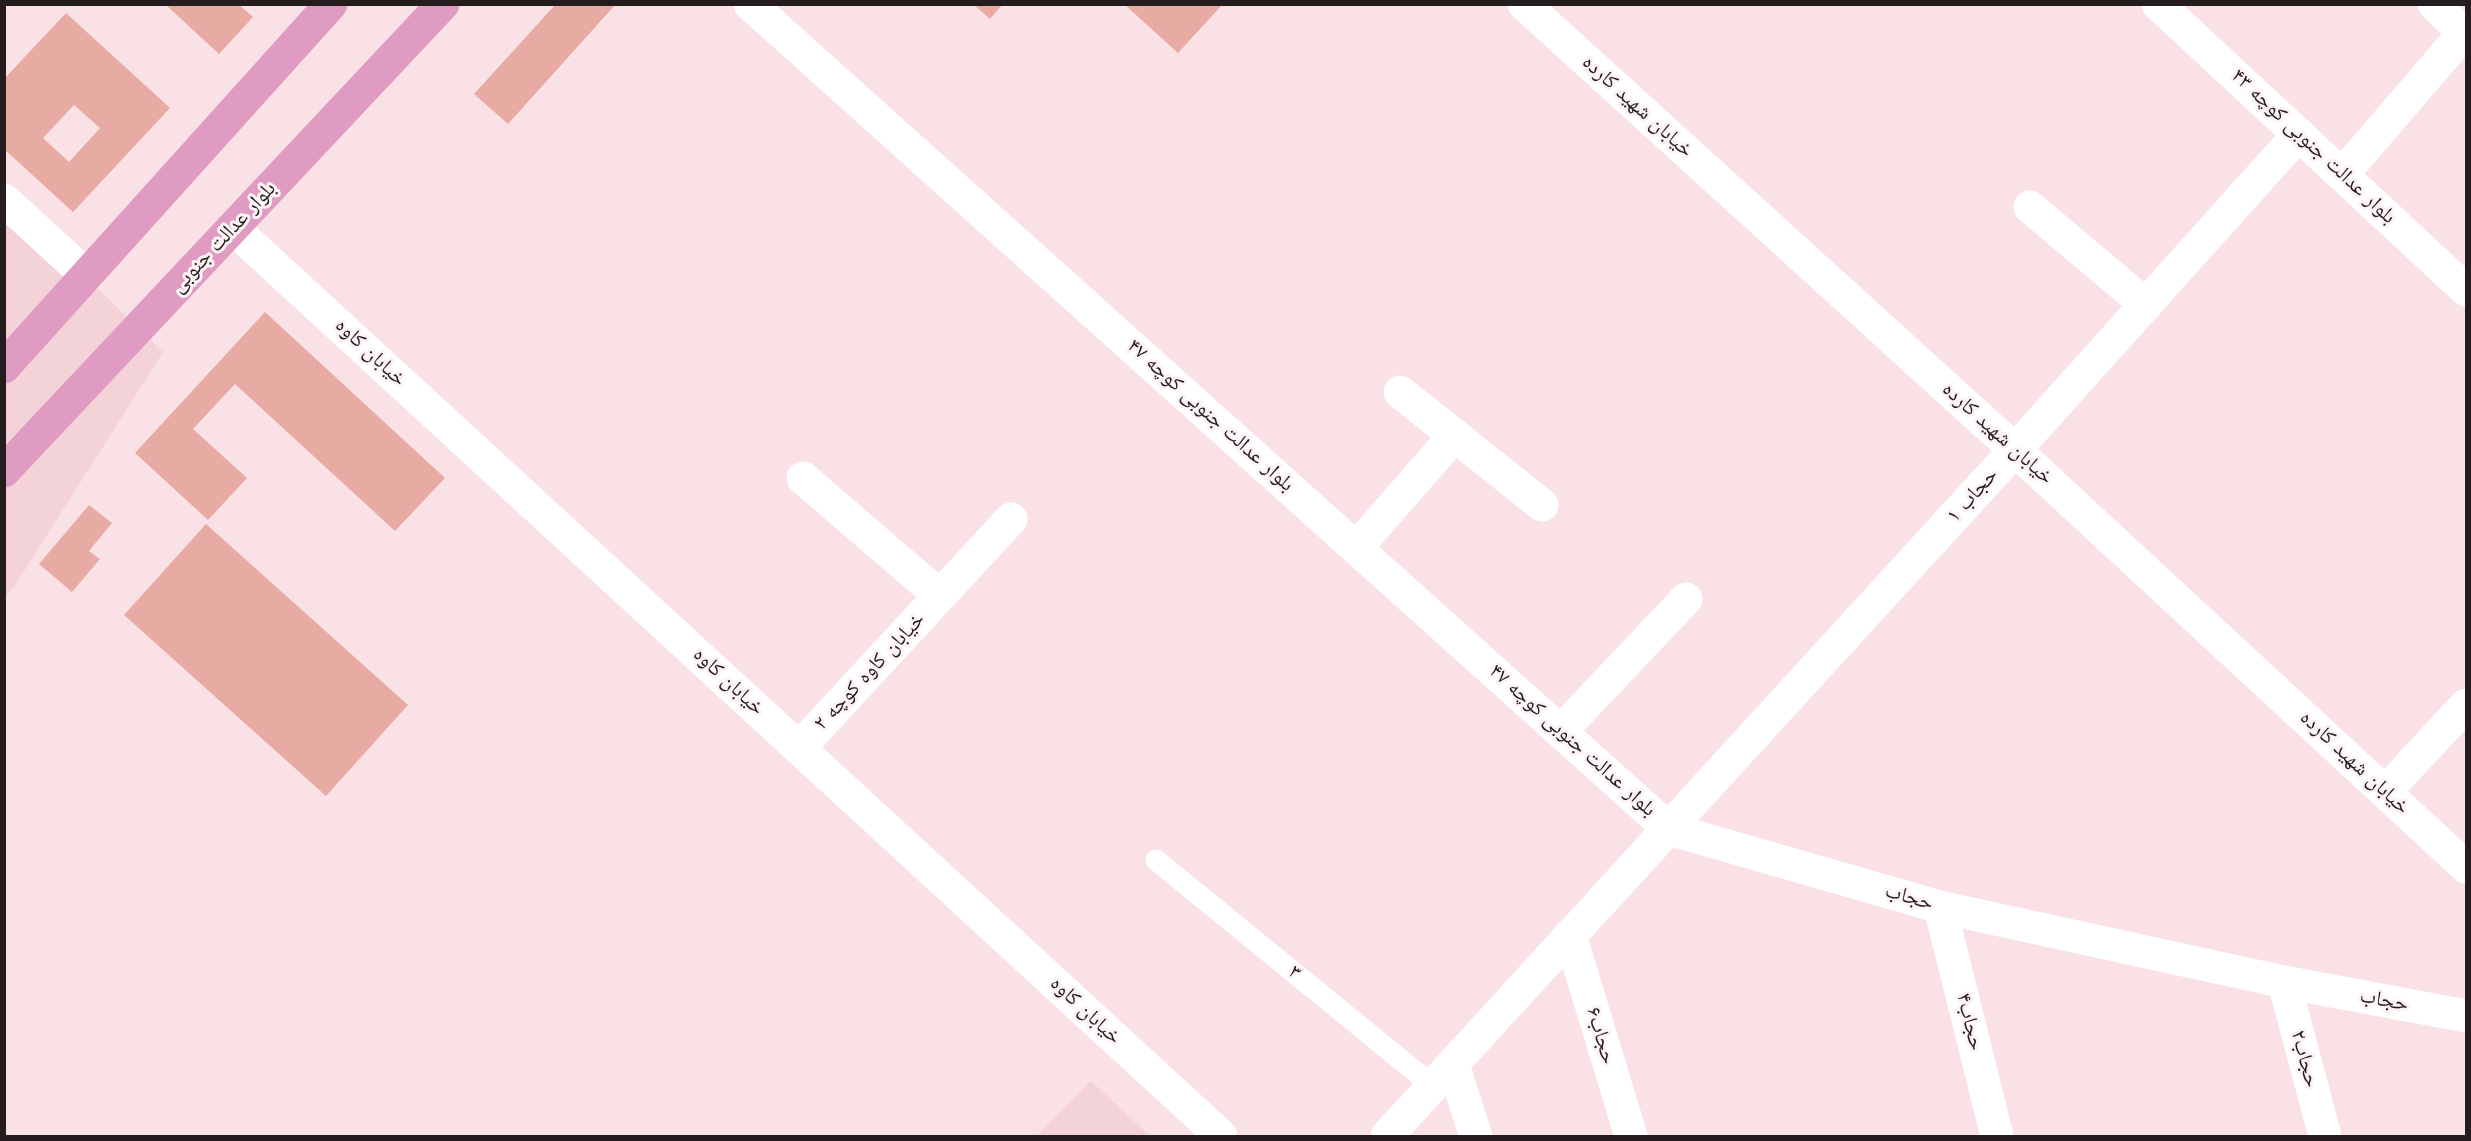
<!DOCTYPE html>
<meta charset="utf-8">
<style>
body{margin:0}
#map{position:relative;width:2471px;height:1141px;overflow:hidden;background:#f9e1e5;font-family:Jost,sans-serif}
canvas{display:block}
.frame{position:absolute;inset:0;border:6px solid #251c1e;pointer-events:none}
</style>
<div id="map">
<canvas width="2471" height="1141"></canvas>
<div class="frame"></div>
</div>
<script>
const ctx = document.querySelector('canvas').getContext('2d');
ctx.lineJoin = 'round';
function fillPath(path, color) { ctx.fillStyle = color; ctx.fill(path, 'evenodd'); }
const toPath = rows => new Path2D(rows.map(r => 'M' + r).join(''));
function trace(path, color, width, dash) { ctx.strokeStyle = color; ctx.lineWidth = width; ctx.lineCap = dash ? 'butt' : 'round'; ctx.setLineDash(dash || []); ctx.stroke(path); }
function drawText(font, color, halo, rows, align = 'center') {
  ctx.font = font + ' Jost,"Noto Naskh Arabic",sans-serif'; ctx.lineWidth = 6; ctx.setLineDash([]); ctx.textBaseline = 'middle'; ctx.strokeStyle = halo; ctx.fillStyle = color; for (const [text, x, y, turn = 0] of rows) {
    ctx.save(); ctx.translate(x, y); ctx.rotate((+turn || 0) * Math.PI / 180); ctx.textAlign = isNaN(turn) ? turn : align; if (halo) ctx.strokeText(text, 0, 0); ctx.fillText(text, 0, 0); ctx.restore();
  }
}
fillPath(toPath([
 [5,198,163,352,14,587,5,597],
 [1091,1081,1150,1136,1037,1136]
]), '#f3d3d8');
fillPath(toPath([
 [165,4,238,4,253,17,219,54],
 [556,4,616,4,508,124,474,94],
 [973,4,1003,4,990,19],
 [1124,4,1223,4,1178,53],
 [66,13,170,108,73,212,4,149,4,79],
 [74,105,100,128,69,162,43,138],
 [265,312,445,478,395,531,235,384,193,429,247,478,208,520,135,453],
 [89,505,112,523,89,551,100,559,72,592,39,564],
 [206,524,408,705,326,796,124,615]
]), '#e8aba3');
trace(toPath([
 [1156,860,1433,1086]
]), '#fff', 21);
trace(toPath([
 [2158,4,2466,290],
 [2342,175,2464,33,2434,4],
 [4,200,87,276],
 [2030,207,2146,305],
 [1400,392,1542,505],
 [803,478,940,596],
 [1357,547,1455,435],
 [1561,731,1686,599],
 [799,748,1011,519],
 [2385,792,2466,705],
 [1940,907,1997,1136],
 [1570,935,1631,1136],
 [2284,982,2325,1136],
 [1453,1065,1476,1136]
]), '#fff', 33);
trace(toPath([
 [750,4,1669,829,1940,907,2284,982,2466,1016],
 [1524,4,2015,450,2466,867],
 [234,229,1221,1136],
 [1387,1136,2015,450,2299,134]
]), '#fff', 33);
trace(toPath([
 [4,367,331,4],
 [4,471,443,4]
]), '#e09bc2', 33);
drawText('21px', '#251c1e', '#fcf3f4', [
 ["خیابان شهید کارده",1637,107,42],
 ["بلوار عدالت جنوبی کوچه ۴۳",2313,147,43],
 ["بلوار عدالت جنوبی",224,238,-47],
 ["خیابان کاوه",370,353,43],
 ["بلوار عدالت جنوبی کوچه ۴۷",1210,416,42],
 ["خیابان شهید کارده",1997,434,42],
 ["حجاب ۱",1973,496,-48],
 ["خیابان کاوه کوچه ۲",870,672,-47],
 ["خیابان کاوه",728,682,43],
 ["بلوار عدالت جنوبی کوچه ۴۷",1572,741,42],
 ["خیابان شهید کارده",2354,763,43],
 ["حجاب",1909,898,16],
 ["۳",1294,973,39],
 ["حجاب",2384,1001,11],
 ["خیابان کاوه",1085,1011,43],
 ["حجاب۴",1969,1022,76],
 ["حجاب۶",1600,1036,73],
 ["حجاب۲",2304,1059,75]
]);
</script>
